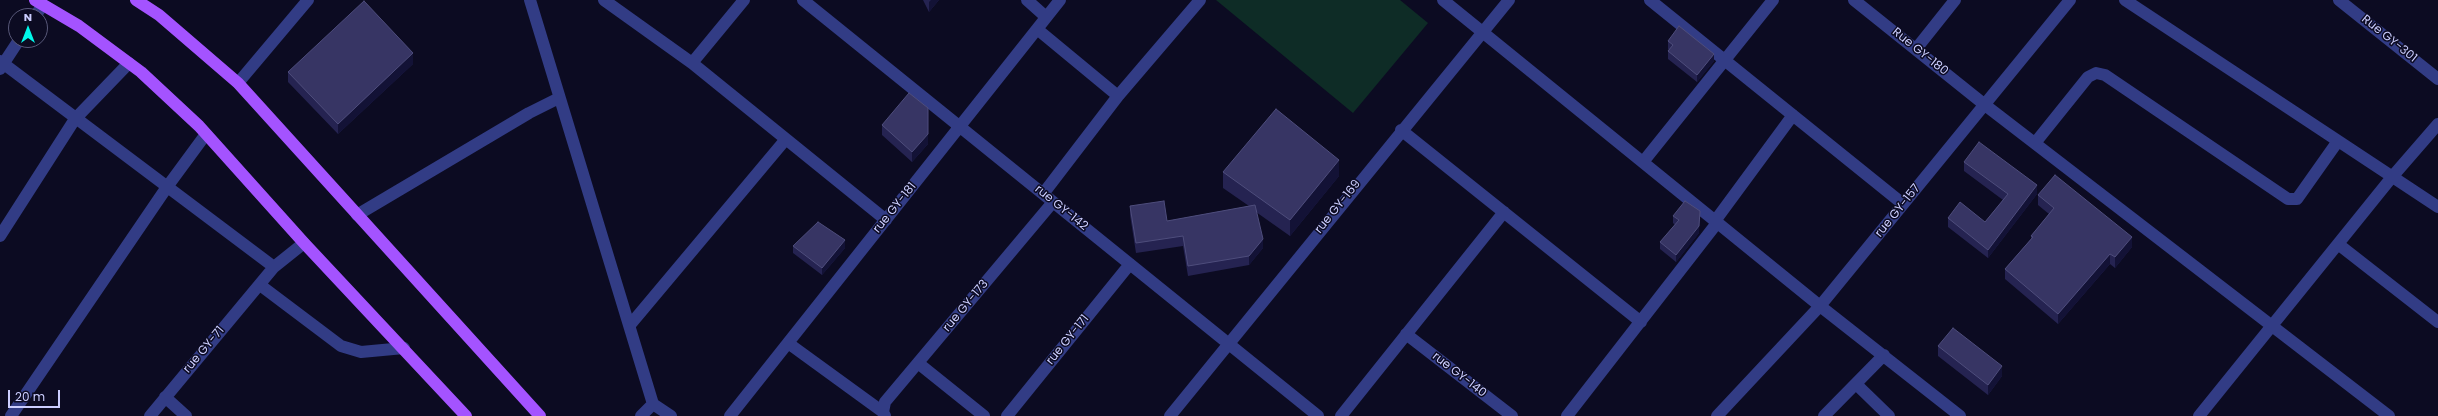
<!DOCTYPE html>
<style>
body{margin:0}
#map{position:relative;width:2438px;height:416px;overflow:hidden;background:#0c0b22;font-family:Poppins,sans-serif}
canvas{display:block}
.north{position:absolute;left:8px;top:8px;width:40px;height:40px;box-sizing:border-box;background:#0c0b22;border:1px solid #59597a;border-radius:50%;rotate:0deg;font-size:11px;font-weight:700;line-height:16px;text-align:center;color:#ccceff}
.north::after{content:'';display:block;margin:auto;width:14px;height:18px;background:#00f7e9;clip-path:polygon(50% 0,100% 100%,50% 72%,0 100%)}
.scale{position:absolute;left:8px;top:390px;width:52px;height:18px;box-sizing:border-box;border:2px solid #ccceff;border-top:0;padding-left:5px;font-size:12px;line-height:14px;white-space:nowrap;color:#ccceff;-webkit-text-stroke:3px #0c0b22;paint-order:stroke}
</style>
<div id="map">
<canvas width="2438" height="416"></canvas>
<div class="north">N</div>
<div class="scale">20 m</div>
</div>
<script>
const ctx = document.querySelector('canvas').getContext('2d');
ctx.lineJoin = 'round';
function fillPath(path, color) { ctx.fillStyle = color; ctx.fill(path, 'evenodd'); }
const toPath = rows => new Path2D(rows.map(r => 'M' + r).join(''));
function trace(path, color, width, dash) { ctx.strokeStyle = color; ctx.lineWidth = width; ctx.lineCap = dash ? 'butt' : 'round'; ctx.setLineDash(dash || []); ctx.stroke(path); }
function drawText(font, color, halo, rows, align = 'center') {
  ctx.font = font + ' Poppins,sans-serif'; ctx.lineWidth = 3; ctx.setLineDash([]); ctx.textBaseline = 'middle'; ctx.strokeStyle = halo; ctx.fillStyle = color; for (const [text, x, y, turn = 0] of rows) {
    ctx.save(); ctx.translate(x, y); ctx.rotate((+turn || 0) * Math.PI / 180); ctx.textAlign = isNaN(turn) ? turn : align; if (halo) ctx.strokeText(text, 0, 0); ctx.fillText(text, 0, 0); ctx.restore();
  }
}
fillPath(toPath([
 [1216,0,1400,0,1428,23,1353,113]
]), '#0e2c26');
trace(toPath([
 [530,0,653,404],
 [604,0,692,63,886,220],
 [803,0,1318,416],
 [1027,0,1046,17],
 [1443,0,1820,306,1960,416],
 [1650,0,1903,204],
 [1854,0,1985,105,2389,416],
 [2125,0,2438,207],
 [2339,0,2438,79],
 [35,16,43,5],
 [1037,29,1118,96],
 [1916,49,1955,0],
 [0,61,274,267],
 [692,63,744,0],
 [0,69,19,40],
 [238,83,308,0],
 [1401,130,1641,322],
 [2035,143,2088,77,2096,73,2105,75,2288,199,2297,199,2338,141],
 [1643,162,1773,0],
 [1043,194,1118,96,1200,0],
 [357,215,529,113,559,98],
 [1715,221,1793,115],
 [0,236,75,119,129,63],
 [2338,244,2438,322],
 [260,285,341,346,361,352,404,348],
 [630,325,786,139],
 [1406,334,1512,416],
 [788,343,883,412,885,416],
 [918,363,984,416],
 [1856,384,1889,416],
 [165,397,186,416],
 [653,404,671,416],
 [883,412,885,402,1053,202],
 [11,416,167,187,206,134],
 [150,416,274,267,304,243],
 [641,416,653,404],
 [730,416,1060,0],
 [1007,416,1130,264],
 [1170,416,1509,0],
 [1341,416,1504,212],
 [1567,416,1717,223],
 [1717,416,1820,306,2070,0],
 [1824,416,1884,355],
 [2199,416,2392,177,2438,124]
]), '#323c85', 12);
trace(toPath([
 [35,0,79,26,141,72,199,126,304,243,466,416],
 [136,0,159,15,238,83,540,416]
]), '#a453ff', 12);
fillPath(toPath([
 [923,0,939,0,929,12],
 [1668,41,1714,61,1697,82,1668,59,1668,51,1669,50,1668,49],
 [413,64,338,134,288,82,288,72],
 [882,125,928,144,912,162,882,135],
 [1964,162,2037,194,1988,258,1948,227,1948,218,1985,222,2003,200,1964,171],
 [1223,172,1339,176,1290,236,1256,212,1263,248,1249,265,1188,276,1183,246,1136,253,1130,215,1130,206,1167,221,1249,206,1223,188],
 [2038,195,2132,247,2115,268,2110,264,2058,324,2005,279,2005,269,2031,239,2031,236,2049,214,2038,205],
 [1673,216,1699,233,1676,262,1660,249,1660,242,1675,225,1673,223],
 [793,246,845,248,822,275,793,253],
 [1938,346,2002,376,1988,395,1938,356]
]), '#252351');
fillPath(toPath([
 [931,0,939,0,929,12,929,2],
 [413,53,413,64,338,134,338,124],
 [1714,54,1714,61,1697,82,1697,75],
 [928,134,928,144,912,162,912,152],
 [1339,160,1339,176,1290,236,1290,220],
 [2037,185,2037,194,1988,258,1988,250],
 [1700,211,1699,233,1676,262,1676,255],
 [2132,237,2132,247,2115,268,2115,257],
 [1263,239,1263,248,1249,265,1249,256],
 [845,240,845,248,822,275,822,268],
 [2110,254,2110,264,2058,324,2058,314],
 [2002,366,2002,376,1988,395,1988,385]
]), '#131236');
const building = toPath([
 [364,1,413,53,338,124,288,72,364,1],
 [1679,26,1714,54,1697,75,1668,51,1673,45,1668,41,1679,26],
 [909,93,928,108,928,134,912,152,882,125,909,93],
 [1276,109,1339,160,1290,220,1223,172,1276,109],
 [1979,142,2037,185,1988,250,1948,218,1960,202,1985,222,2008,194,1964,162,1979,142],
 [2055,175,2132,237,2115,257,2110,254,2058,314,2005,269,2033,237,2031,236,2054,208,2038,195,2055,175],
 [1164,201,1167,221,1255,205,1263,239,1249,256,1188,266,1183,236,1136,243,1130,206,1164,201],
 [1685,201,1700,211,1699,226,1676,255,1660,242,1679,220,1673,216,1685,201],
 [818,222,845,240,822,268,793,246,818,222],
 [1953,328,2002,366,1988,385,1938,346,1953,328]
]);
fillPath(building, '#373564');
trace(building, '#4e4d7c', 1);
drawText('12px', '#ccceff', '#0c0b22', [
 ["Rue GY-301",2389,39,39],
 ["Rue GY-180",1920,52,39],
 ["rue GY-169",1338,207,-51],
 ["rue GY-181",895,208,-51],
 ["rue GY-142",1061,208,39],
 ["rue GY-157",1898,211,-51],
 ["rue GY-173",966,306,-50],
 ["rue GY-171",1068,340,-51],
 ["rue GY-71",204,350,-50],
 ["rue GY-140",1459,375,38]
]);
</script>
